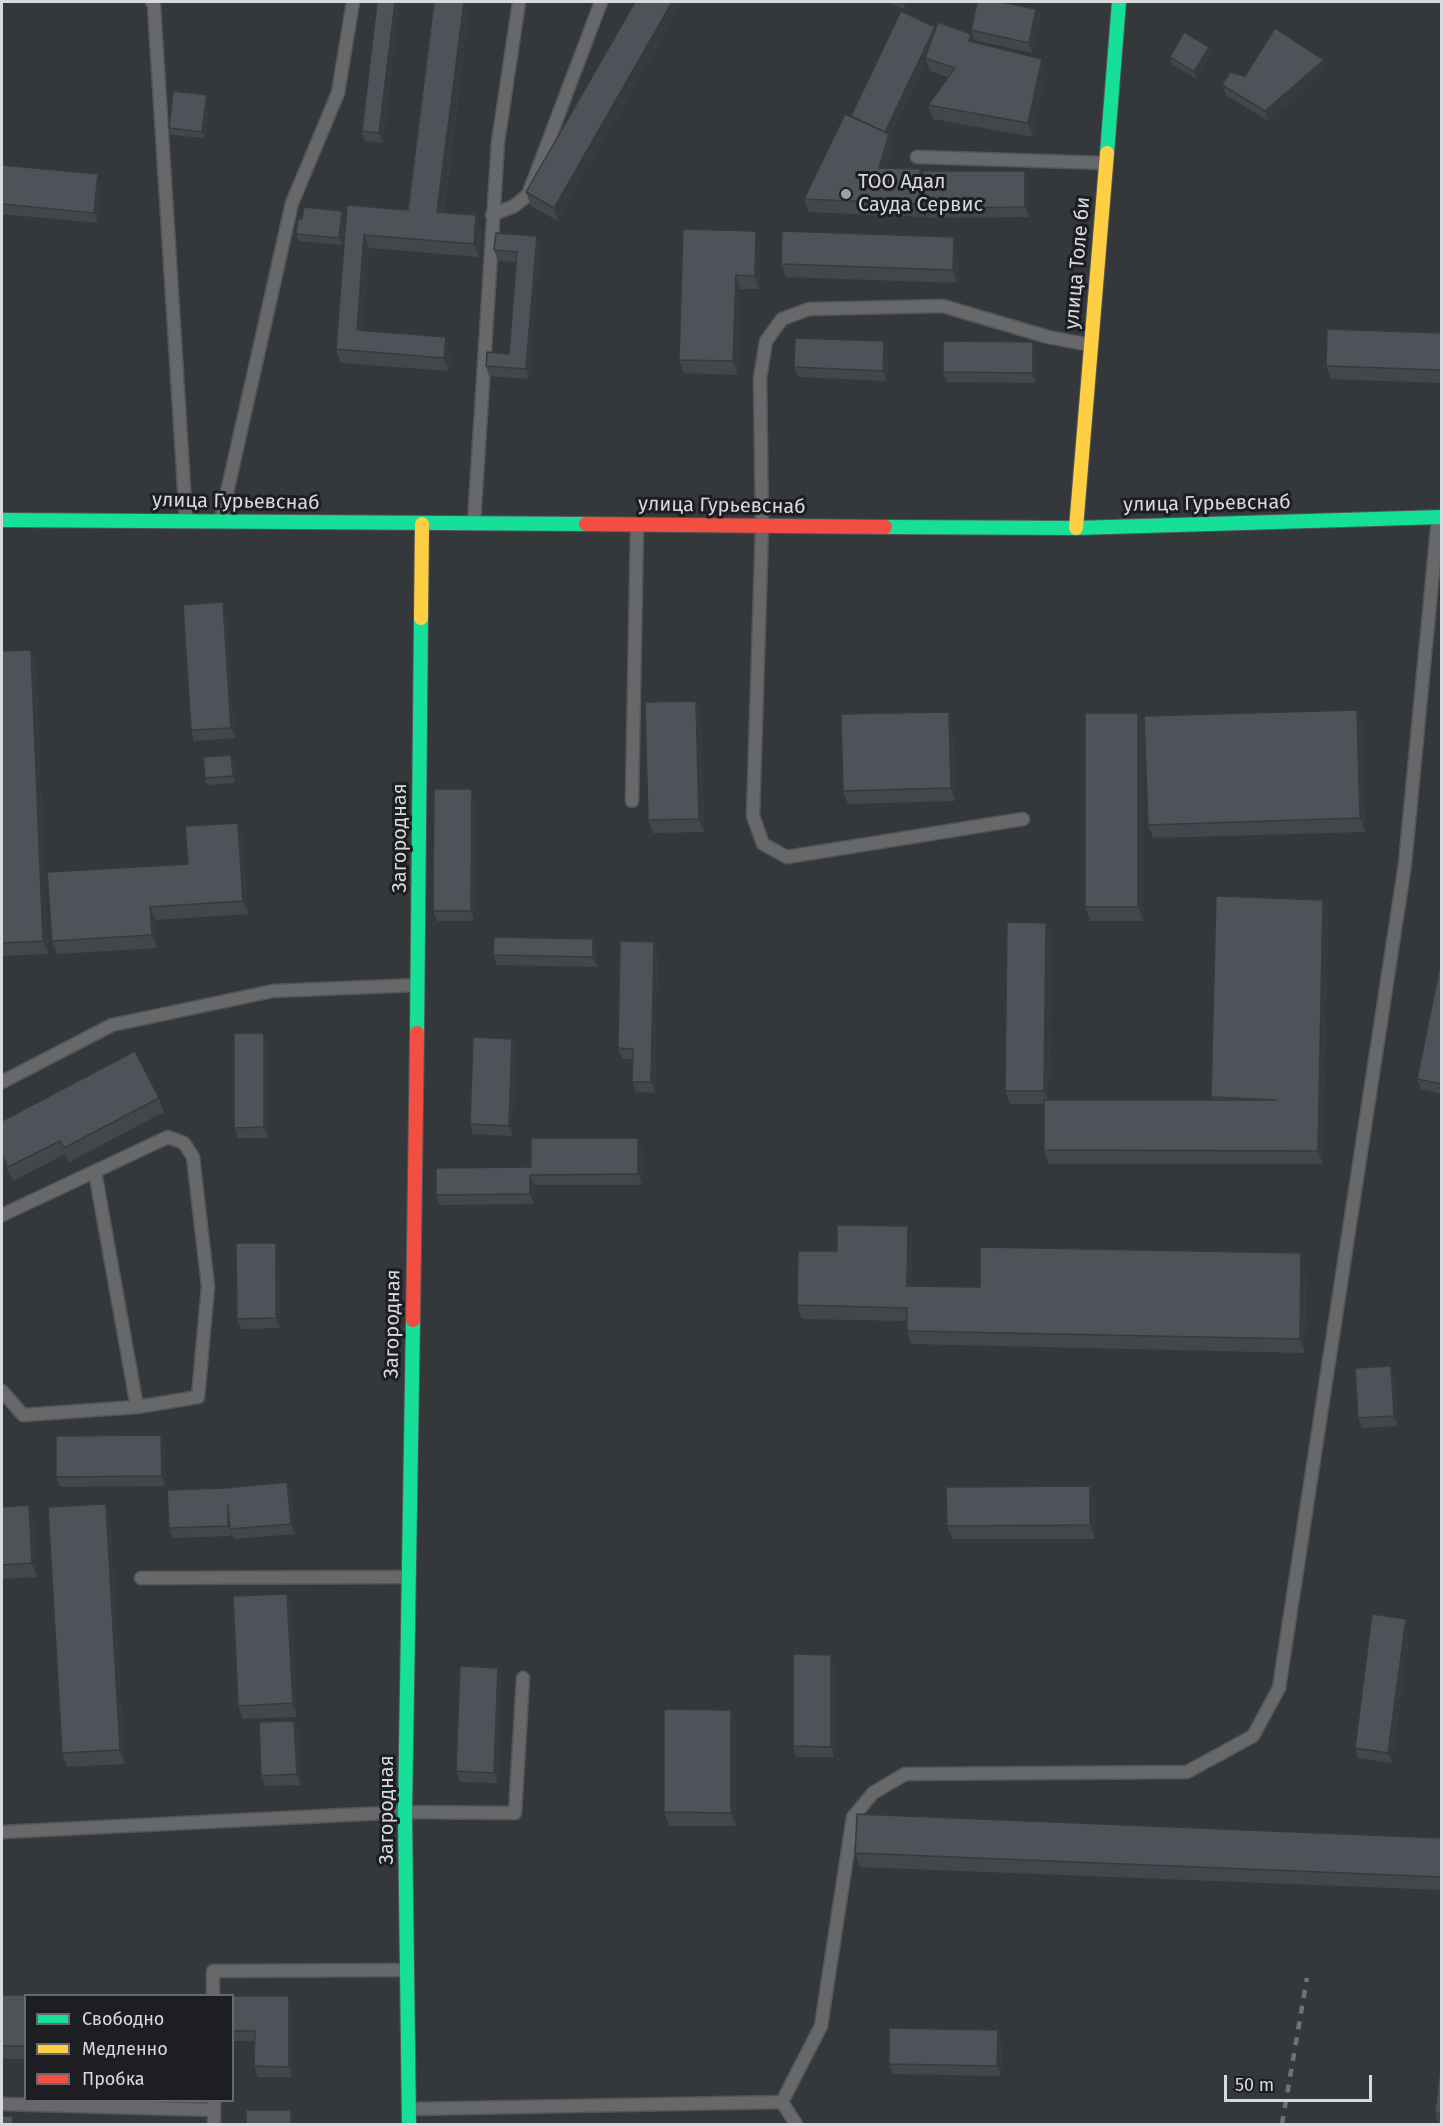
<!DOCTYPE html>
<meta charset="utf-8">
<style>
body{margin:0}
#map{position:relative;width:1443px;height:2126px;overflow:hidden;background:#35383b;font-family:"Fira Sans",sans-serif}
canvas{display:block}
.frame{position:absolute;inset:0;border:3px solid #d7d9dd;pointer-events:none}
.legend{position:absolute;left:24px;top:1994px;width:210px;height:108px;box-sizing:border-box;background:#1d1e21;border:2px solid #67696c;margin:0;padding:8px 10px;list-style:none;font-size:18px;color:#d7d9dd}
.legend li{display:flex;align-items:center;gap:12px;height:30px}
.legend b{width:30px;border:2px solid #67696c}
.scale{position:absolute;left:1224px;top:2075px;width:148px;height:27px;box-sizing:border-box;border:3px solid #d7d9dd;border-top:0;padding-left:8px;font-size:18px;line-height:21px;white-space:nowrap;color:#d7d9dd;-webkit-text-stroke:4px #1d1e21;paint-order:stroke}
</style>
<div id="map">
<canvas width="1443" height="2126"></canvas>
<div class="frame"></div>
<ul class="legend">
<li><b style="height:8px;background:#16e098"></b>Свободно</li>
<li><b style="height:8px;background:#ffcf43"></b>Медленно</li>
<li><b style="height:8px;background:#f24e42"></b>Пробка</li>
</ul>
<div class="scale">50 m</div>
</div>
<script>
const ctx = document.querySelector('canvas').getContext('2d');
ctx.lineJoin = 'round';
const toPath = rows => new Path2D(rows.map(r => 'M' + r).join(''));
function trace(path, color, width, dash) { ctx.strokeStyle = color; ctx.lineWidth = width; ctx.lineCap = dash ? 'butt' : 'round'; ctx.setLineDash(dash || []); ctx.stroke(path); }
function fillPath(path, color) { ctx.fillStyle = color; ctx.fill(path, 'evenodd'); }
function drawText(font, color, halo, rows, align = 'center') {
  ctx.font = font + ' "Fira Sans",sans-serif'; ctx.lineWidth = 6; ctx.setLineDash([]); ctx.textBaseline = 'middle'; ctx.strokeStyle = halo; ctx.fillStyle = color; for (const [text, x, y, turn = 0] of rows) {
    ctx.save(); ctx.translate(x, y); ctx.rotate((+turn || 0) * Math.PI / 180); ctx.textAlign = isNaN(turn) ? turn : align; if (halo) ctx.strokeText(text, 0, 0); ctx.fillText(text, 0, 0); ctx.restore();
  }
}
const lane = toPath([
 [152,2,154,5,186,520],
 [917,157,1105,163],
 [492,215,514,206,528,195,601,2],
 [221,519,292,203,338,93,353,2],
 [474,523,498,142,519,2],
 [632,801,637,526],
 [1023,819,787,857,763,844,753,816,762,526,760,378,766,341,782,319,809,309,943,306,1048,337,1091,345],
 [2,1082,112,1025,273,991,418,985],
 [95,1172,137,1407],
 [2,1215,168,1137,184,1143,193,1157,208,1286,198,1397,137,1407,23,1415,2,1391],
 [141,1578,407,1577],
 [2,1832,405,1812,515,1813,523,1678],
 [213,1996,213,1971,407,1970],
 [214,2100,214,2124],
 [782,2102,796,2124],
 [2,2104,214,2110],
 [411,2109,782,2102,821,2026,853,1817,873,1793,905,1774,1187,1772,1253,1736,1279,1688,1405,864,1438,519]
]);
const fast = toPath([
 [1107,153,1119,2],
 [2,520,586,524],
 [885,527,1076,528,1442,517],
 [417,1033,421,618],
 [409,2124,405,1812,413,1320]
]);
const slow = toPath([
 [1076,528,1107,153],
 [421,618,422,524]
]);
const jam = toPath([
 [586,524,885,527],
 [413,1320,417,1033]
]);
trace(lane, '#525457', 15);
trace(fast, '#525457', 16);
trace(slow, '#525457', 16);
trace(jam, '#525457', 16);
trace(lane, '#66686a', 12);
trace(fast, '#16e098', 14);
trace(slow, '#ffcf43', 14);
trace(jam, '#f24e42', 14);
trace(toPath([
 [1282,2124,1307,1978]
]), '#707173', 4.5, [8, 8]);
fillPath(toPath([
 [377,2,400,2,383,143,365,141,362,131],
 [434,2,470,2,444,212,476,215,481,229,479,257,369,248,363,331,446,337,450,351,449,371,341,363,336,349,347,205,408,210],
 [635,2,558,221,531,206,526,192],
 [887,2,908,2,905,9],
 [1036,9,1040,19,1032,53,974,40,971,30],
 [935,27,971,34,974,43,1047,72,1033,137,933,119,928,105,948,77,930,71,927,63,890,138,894,147,888,168,920,169,923,178,1029,181,1029,217,927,218,925,211,925,217,808,212,804,199,851,117,851,116],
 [1212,53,1197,79,1172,64,1170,57],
 [1327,70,1268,121,1226,95,1222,85,1245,76],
 [207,95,209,102,205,138,171,135,169,128],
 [2,153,5,163,5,165,101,185,98,223,2,214],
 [342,211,345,217,342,245,299,241,296,234],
 [756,231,761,245,759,289,740,289,738,375,684,373,679,360],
 [540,246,529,379,489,376,486,366,509,354,516,262,498,261,494,250],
 [958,250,957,283,786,277,781,264],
 [1442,333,1442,383,1331,379,1326,366],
 [884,341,888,351,887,381,798,377,794,367],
 [1037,352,1036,383,947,382,943,372],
 [223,602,226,613,235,738,194,741,191,730],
 [31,650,36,663,48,954,2,956,2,651],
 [1357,710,1362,723,1365,832,1153,838,1148,825],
 [1138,713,1143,727,1143,921,1090,921,1085,907],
 [701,714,704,832,653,833,648,820],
 [953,725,955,801,848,804,843,791],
 [231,755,234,762,235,783,207,785,205,778],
 [475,799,474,921,437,921,433,911],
 [243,836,248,914,155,920,157,948,57,954,52,941,188,864],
 [1328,913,1323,1164,1049,1164,1044,1150,1044,1104,1010,1104,1005,1091,1046,923,1051,936,1049,1100,1212,1100,1211,1097],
 [593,939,597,949,597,967,497,965,493,955],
 [654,942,658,952,655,1093,636,1092,632,1082,632,1059,622,1059,618,1048],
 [1442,956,1442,1094,1421,1089,1417,1079],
 [512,1039,516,1049,512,1136,473,1134,470,1124],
 [267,1043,268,1138,238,1138,234,1128],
 [159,1098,164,1112,69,1162,65,1154,13,1181,2,1158,2,1121],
 [638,1138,642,1148,642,1185,534,1185,534,1204,440,1205,436,1195,531,1167],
 [913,1240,912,1286,980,1287,1306,1267,1305,1353,911,1344,907,1331,907,1321,802,1319,797,1305,837,1251],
 [276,1243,279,1253,280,1328,241,1329,237,1319],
 [1395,1376,1398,1426,1362,1428,1358,1418],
 [161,1435,165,1445,165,1486,60,1487,56,1477],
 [287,1482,291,1492,295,1534,234,1539,231,1533,231,1536,173,1538,169,1528,226,1488],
 [1095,1500,1095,1539,952,1539,947,1526],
 [106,1504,110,1517,125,1764,67,1767,62,1753],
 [29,1505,34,1519,37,1577,2,1579,2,1507],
 [287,1594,292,1608,297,1717,243,1719,238,1706],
 [1410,1629,1392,1763,1358,1758,1355,1748],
 [831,1655,835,1665,834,1757,796,1757,793,1746],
 [498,1668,501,1678,498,1783,460,1782,456,1771],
 [731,1710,736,1723,736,1826,669,1826,664,1812],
 [294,1721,298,1731,301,1785,265,1786,261,1776],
 [1442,1838,1442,1890,860,1867,855,1853],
 [171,1994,172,1995,26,1995,26,2059,2,2059,2,1995],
 [232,1996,293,2006,292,2077,258,2077,254,2066,254,2041,232,2041],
 [1002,2040,1001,2076,893,2074,889,2064],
 [1442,2047,1442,2123,1438,2123,1435,2113]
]), '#43474d');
fillPath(toPath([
 [395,2,400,2,383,143,379,133],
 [464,2,470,2,442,225,437,212],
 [672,2,684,2,558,221,554,208],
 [903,2,908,2,905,9],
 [1036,9,1040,19,1032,53,1029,43],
 [935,27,939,37,925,58,927,63,890,138,894,147,884,182,879,168,885,132],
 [971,34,976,48,969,41],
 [1209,47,1212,53,1197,79,1194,72],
 [1042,59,1047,72,1033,137,1028,123],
 [1324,60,1327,70,1268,121,1265,111],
 [207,95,209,102,205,138,202,132],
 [2,153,5,163,4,175,2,168],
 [920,169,925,182,924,208,925,211,925,217,920,204],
 [1025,171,1029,181,1029,217,1025,207],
 [98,174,101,185,98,223,94,213],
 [342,211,345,217,342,245,339,238],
 [476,215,481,229,479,257,474,244],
 [756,231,761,245,759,289,755,276],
 [364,235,369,248,362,344,357,330],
 [537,236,540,246,529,379,526,369],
 [954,237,958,250,957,283,953,270],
 [736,275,740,289,738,375,733,361],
 [446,337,450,351,449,371,444,358],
 [884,341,888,351,887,381,883,371],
 [1033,342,1037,352,1036,383,1033,373],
 [223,602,226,613,235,738,231,728],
 [31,650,36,663,48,954,43,941],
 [696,701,701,714,704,832,699,819],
 [1357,710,1362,723,1365,832,1360,818],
 [949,712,953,725,955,801,951,788],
 [1138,713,1143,727,1143,921,1138,907],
 [231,755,234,762,235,783,233,776],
 [472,789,475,799,474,921,471,911],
 [238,823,243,836,248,914,243,901],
 [1323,900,1328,913,1323,1164,1318,1151],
 [150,907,155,920,157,948,152,935],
 [1046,923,1051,936,1049,1105,1044,1091],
 [593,939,597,949,597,967,593,957],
 [654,942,658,952,655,1093,651,1082],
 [264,1033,267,1043,268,1138,264,1127],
 [512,1039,516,1049,512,1136,509,1126],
 [638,1138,642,1148,642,1185,638,1174],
 [530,1175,534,1185,534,1204,530,1194],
 [908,1226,913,1240,912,1299,907,1286],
 [276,1243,279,1253,280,1328,276,1318],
 [1301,1253,1306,1267,1305,1353,1300,1339],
 [1391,1366,1395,1376,1398,1426,1394,1416],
 [161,1435,165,1445,165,1486,162,1476],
 [287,1482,291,1492,295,1534,291,1524],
 [1090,1486,1095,1500,1095,1539,1090,1525],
 [106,1504,110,1517,125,1764,120,1750],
 [29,1505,34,1519,37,1577,32,1563],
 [228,1505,230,1529,231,1536,228,1526],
 [287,1594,292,1608,297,1717,293,1703],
 [1406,1619,1410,1629,1392,1763,1388,1753],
 [831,1655,835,1665,834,1757,831,1747],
 [498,1668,501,1678,498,1783,494,1773],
 [731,1710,736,1723,736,1826,731,1813],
 [294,1721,298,1731,301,1785,297,1774],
 [289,1996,293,2006,292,2077,289,2067],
 [998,2030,1002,2040,1001,2076,997,2066],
 [291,2110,295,2120,295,2124,291,2124]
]), '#373a3e');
const building = toPath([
 [377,2,395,2,379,133,362,131,377,2],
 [434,2,464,2,437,212,476,215,474,244,364,235,357,330,446,337,444,358,336,349,347,205,408,210,434,2],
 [635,2,672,2,554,208,526,192,635,2],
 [977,2,1001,2,1036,9,1029,43,971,30,977,2],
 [901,11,935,27,885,132,851,116,901,11],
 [938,22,971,34,969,41,1042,59,1028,123,928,105,955,68,925,58,938,22],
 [1275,28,1324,60,1265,111,1222,85,1230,72,1245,76,1275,28],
 [1184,32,1209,47,1194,72,1170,57,1184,32],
 [173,91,207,95,202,132,169,128,173,91],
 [845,114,889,134,879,168,920,169,920,204,804,199,845,114],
 [2,165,98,174,94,213,2,204,2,165],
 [923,171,1025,171,1025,207,924,208,923,171],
 [304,207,342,211,339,238,296,234,298,219,302,219,304,207],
 [683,229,756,231,755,276,736,275,733,361,679,360,683,229],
 [782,231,954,237,953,270,781,264,782,231],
 [496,233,537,236,526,369,486,366,487,352,509,354,517,252,494,250,496,233],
 [1327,329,1442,333,1442,370,1326,366,1327,329],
 [795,338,884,341,883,371,794,367,795,338],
 [943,341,1033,342,1033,373,943,372,943,341],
 [223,602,231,728,191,730,183,605,223,602],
 [31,650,43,941,2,943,2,651,31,650],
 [696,701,699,819,648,820,645,702,696,701],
 [1357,710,1360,818,1148,825,1144,716,1357,710],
 [949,712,951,788,843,791,841,714,949,712],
 [1085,713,1138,713,1138,907,1085,907,1085,713],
 [231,755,233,776,205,778,203,757,231,755],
 [434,789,472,789,471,911,433,911,434,789],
 [238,823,243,901,150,907,152,935,52,941,47,872,188,864,185,826,238,823],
 [1216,896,1323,900,1318,1151,1044,1150,1044,1100,1276,1100,1211,1097,1216,896],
 [1007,922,1046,923,1044,1091,1005,1091,1007,922],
 [494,937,593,939,593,957,493,955,494,937],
 [620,941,654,942,651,1082,632,1082,633,1049,618,1048,620,941],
 [1442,956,1442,1084,1417,1079,1442,956],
 [234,1033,264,1033,264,1127,234,1128,234,1033],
 [473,1037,512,1039,509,1126,470,1124,473,1037],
 [135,1051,159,1098,64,1148,60,1141,8,1167,2,1154,2,1121,135,1051],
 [531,1138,638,1138,638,1174,530,1175,530,1194,436,1195,436,1168,531,1167,531,1138],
 [837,1225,908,1226,907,1286,980,1287,980,1247,1301,1253,1300,1339,907,1331,907,1308,797,1305,798,1251,837,1251,837,1225],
 [236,1243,276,1243,276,1318,237,1319,236,1243],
 [1391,1366,1394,1416,1358,1418,1355,1368,1391,1366],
 [161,1435,162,1476,56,1477,56,1436,161,1435],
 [287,1482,291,1524,230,1529,228,1505,228,1526,169,1528,167,1490,226,1488,287,1482],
 [1090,1486,1090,1525,947,1526,946,1487,1090,1486],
 [106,1504,120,1750,62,1753,48,1507,106,1504],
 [29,1505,32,1563,2,1565,2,1507,29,1505],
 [287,1594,293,1703,238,1706,233,1596,287,1594],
 [1372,1614,1406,1619,1388,1753,1355,1748,1372,1614],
 [793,1654,831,1655,831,1747,793,1746,793,1654],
 [460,1666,498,1668,494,1773,456,1771,460,1666],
 [664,1709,731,1710,731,1813,664,1812,664,1709],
 [294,1721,297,1774,261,1776,259,1722,294,1721],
 [857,1814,1442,1838,1442,1877,855,1853,857,1814],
 [171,1994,171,1995,26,1995,26,2046,2,2046,2,1995,171,1994],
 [232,1996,289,1996,289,2067,254,2066,255,2031,232,2031,232,1996],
 [889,2028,998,2030,997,2066,889,2064,889,2028],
 [1442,2047,1442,2114,1435,2113,1442,2047],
 [246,2110,291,2110,291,2124,246,2124,246,2110],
 [2,2116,13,2116,13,2124,2,2124,2,2116]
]);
fillPath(building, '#4e5359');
trace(building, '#373a3e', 1.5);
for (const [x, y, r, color] of [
 [846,194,6,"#9ea1a4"]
]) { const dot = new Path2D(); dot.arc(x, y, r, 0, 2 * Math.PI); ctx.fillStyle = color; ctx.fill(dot); trace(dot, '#1d1e21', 2); }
drawText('20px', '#d7d9dd', '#1d1e21', [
 ["ТОО Адал",858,182],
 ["Сауда Сервис",858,205]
], 'left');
drawText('20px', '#d7d9dd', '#1d1e21', [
 ["улица Толе би",1078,263,-85],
 ["улица Гурьевснаб",236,502,1],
 ["улица Гурьевснаб",1207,504,-1],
 ["улица Гурьевснаб",722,506,1],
 ["Загородная",400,838,-90],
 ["Загородная",393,1324,-89],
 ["Загородная",387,1810,-90]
]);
</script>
